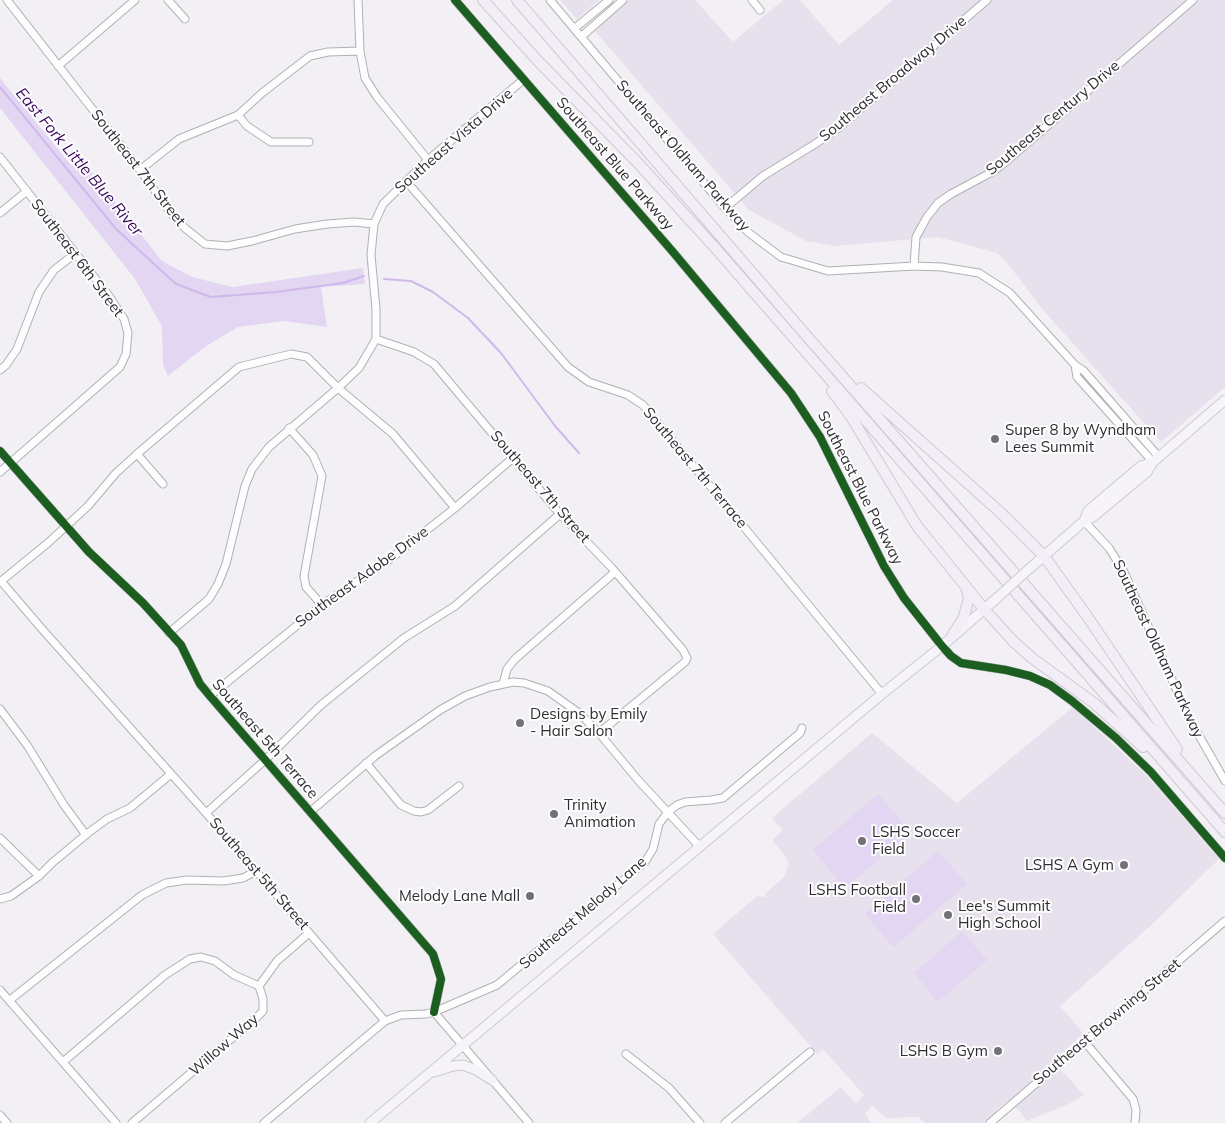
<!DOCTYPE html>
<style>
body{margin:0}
canvas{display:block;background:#f2f0f5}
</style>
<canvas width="1225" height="1123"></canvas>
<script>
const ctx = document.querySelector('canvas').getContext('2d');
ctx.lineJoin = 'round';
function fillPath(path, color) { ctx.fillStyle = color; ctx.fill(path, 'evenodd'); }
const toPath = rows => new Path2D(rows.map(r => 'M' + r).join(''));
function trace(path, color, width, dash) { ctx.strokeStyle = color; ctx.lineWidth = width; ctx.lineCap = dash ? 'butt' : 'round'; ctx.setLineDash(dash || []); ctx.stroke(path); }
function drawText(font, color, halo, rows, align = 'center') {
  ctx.font = font + ' Mulish,sans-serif'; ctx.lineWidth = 4; ctx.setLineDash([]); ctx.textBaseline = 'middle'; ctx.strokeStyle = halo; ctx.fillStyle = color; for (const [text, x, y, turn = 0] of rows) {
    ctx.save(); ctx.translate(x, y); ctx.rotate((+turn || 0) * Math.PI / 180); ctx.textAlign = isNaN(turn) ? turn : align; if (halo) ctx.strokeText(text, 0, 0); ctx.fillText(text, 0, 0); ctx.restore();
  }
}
fillPath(toPath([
 [560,0,599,0,577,19],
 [628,0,695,0,733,42,783,0,800,0,839,45,893,0,1225,0,1225,387,1161,442,1043,310,1008,264,997,253,938,237,835,246,806,241,749,210,594,30],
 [1073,707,1147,776,1219,859,1148,928,1060,1006,1080,1029,1083,1034,1053,1061,1084,1095,1073,1102,1027,1121,1018,1109,1013,1108,1007,1101,996,1110,996,1113,985,1123,925,1123,918,1117,886,1118,872,1105,865,1114,871,1123,797,1123,841,1087,856,1104,864,1095,823,1049,817,1054,713,934,757,896,766,897,765,894,785,876,789,862,783,853,772,840,783,830,772,818,872,733,957,803]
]), '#e6e1ec');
fillPath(toPath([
 [0,78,71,165,92,172,162,261,192,277,233,287,363,268,365,284,321,287,327,327,284,321,238,327,206,346,168,376,163,365,162,326,135,279,0,108],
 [878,794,911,832,845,888,813,850],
 [938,851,967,884,893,947,865,914],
 [962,931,987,960,938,1002,914,973]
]), '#e3d6f2');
trace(toPath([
 [0,87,116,229,176,284,211,297,276,292,343,283,364,276],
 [384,279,411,281,433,292,468,318,501,353,555,426,579,453]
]), '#d0b8ec', 2);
const minor = toPath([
 [7,0,140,170,173,216,186,229,205,244,227,246,252,241,295,229,327,224,354,222,374,224],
 [168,0,185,19],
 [358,0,360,51,365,78,377,97,428,160],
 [455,0,673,252,791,393,820,437,884,566,904,598,942,646,951,656,961,663,1006,670,1030,676,1050,685,1072,701,1116,738,1151,772,1225,858],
 [550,0,725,208,749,233,781,257,828,271,914,266,942,267,979,273,1010,293,1075,365,1084,371,1159,457],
 [752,0,760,10],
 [575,28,609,0],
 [582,36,623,0],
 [58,66,135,0],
 [238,115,247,126,271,142,309,142],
 [0,157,109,296,124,319,128,333,126,354,120,367,0,472],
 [140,170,179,139,238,115,262,93,310,56,328,52,360,51],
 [406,181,568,367,589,382,628,395,643,405,882,694],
 [725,208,763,176,815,144,837,129,987,0],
 [0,213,27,191],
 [914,266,916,237,927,217,938,203,951,194,992,172,1003,164,1193,0],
 [376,339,414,352,434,364,560,514,611,567,683,650,687,658,685,662,599,733],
 [1075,365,1077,377,1153,462],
 [0,370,6,365,17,349,39,292,54,270,76,253],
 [289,428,313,455,322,476,304,576,306,587,322,605],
 [0,451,89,552,143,603,181,645,200,684,210,696,433,954,441,979,434,1012],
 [137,454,163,484],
 [1084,521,1109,548,1124,572,1189,718,1225,781],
 [1,581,42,629,206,813,385,1021],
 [0,582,49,542,88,506,116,473,137,454,239,367,291,354,307,357,338,388,393,434,455,508],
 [169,633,209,599,218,584,226,564,245,486,252,469,269,447,338,388,359,368,376,339,376,309,371,255,374,224,383,204,428,160,523,80],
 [503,684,507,669,515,659,615,572],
 [210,696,322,605,390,559,455,508,514,457],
 [0,709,27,745,64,805,86,835],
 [366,763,401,805,414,811,421,812,428,810,459,786],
 [310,812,375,756,440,710,465,696,490,687,513,682,524,683,548,691,579,713,599,733,638,780,699,846],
 [206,813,265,760,321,705,404,638,455,606,560,514],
 [0,838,39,876],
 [0,899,11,896,39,876,52,863,88,833,107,819,130,808,171,774],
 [0,990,116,1123],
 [10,1000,142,895,166,883,187,880,224,881,243,878,256,871],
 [434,1012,529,1123],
 [1084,1041,1133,1099,1136,1110,1135,1123],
 [626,1054,669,1088,700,1123],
 [63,1062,165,975,190,959,201,957,215,961,234,975,259,986],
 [0,1115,7,1123],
 [132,1123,257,1017,263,1011,263,999,259,986,277,961,309,933],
 [264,1123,385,1021,401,1015,426,1014,434,1012,497,985,645,862,653,849,659,824,668,812,677,805,685,802,711,800,723,798,800,733,802,728],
 [725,1123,810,1052],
 [990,1123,1225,921]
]);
const major = toPath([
 [1153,462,1225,400],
 [1029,569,1084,521,1093,517,1147,472,1153,462,1141,466,1102,499,1088,511,1084,521],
 [434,1072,453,1066,463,1065,476,1070,492,1080],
 [370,1123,882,694,942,646,998,597]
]);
const highway = toPath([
 [483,0,538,61,638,163,717,250,1225,832],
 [517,0,798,326,1225,813],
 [861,388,1000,512,1044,556,1087,616,1177,749],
 [832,391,850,415,917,526,984,609,1013,641,1032,658,1094,703,1143,747],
 [951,638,964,617,967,605,969,598,966,587]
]);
trace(minor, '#b1b0b3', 9);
trace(major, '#cdcbce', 11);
trace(highway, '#cdcbce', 12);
trace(minor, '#fdfdfe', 7);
trace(major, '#f6f3f9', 9);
trace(highway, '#f2edf7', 10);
const majorBridge = toPath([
 [998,597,1029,569]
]);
trace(majorBridge, '#cdcbce', 11, []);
trace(majorBridge, '#f6f3f9', 9);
trace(toPath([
 [455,0,673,252,791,393,820,437,884,566,904,598,942,646,951,656,961,663,1006,670,1030,676,1050,685,1072,701,1116,738,1151,772,1225,858],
 [0,451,89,552,143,603,181,645,200,684,210,696,433,954,441,979,434,1012]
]), '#1b5e20', 8);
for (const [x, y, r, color] of [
 [995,439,5,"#737176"],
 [520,723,5,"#737176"],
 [554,814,5,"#737176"],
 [862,841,5,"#737176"],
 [1124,865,5,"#737176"],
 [530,896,5,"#737176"],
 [916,899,5,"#737176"],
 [948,915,5,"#737176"],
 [998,1051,5,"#737176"]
]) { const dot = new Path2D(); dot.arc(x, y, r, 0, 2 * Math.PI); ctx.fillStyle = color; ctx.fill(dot); trace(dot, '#fdfdfe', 2); }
drawText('15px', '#2f2d31', '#fdfdfe', [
 ["Southeast Broadway Drive",893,79,-40],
 ["Southeast Century Drive",1053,118,-40],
 ["Southeast Vista Drive",454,141,-41],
 ["Southeast Oldham Parkway",683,156,49],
 ["Southeast Blue Parkway",615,164,49],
 ["Southeast 7th Street",138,168,52],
 ["Southeast 6th Street",77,258,53],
 ["Southeast 7th Terrace",695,468,50],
 ["Southeast 7th Street",540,487,49],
 ["Southeast Blue Parkway",860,488,63],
 ["Southeast Adobe Drive",362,577,-36],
 ["Southeast Oldham Parkway",1158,649,65],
 ["Southeast 5th Terrace",265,739,49],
 ["Southeast 5th Street",259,874,49],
 ["Southeast Melody Lane",583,913,-41],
 ["Southeast Browning Street",1107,1022,-40],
 ["Willow Way",224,1045,-41]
]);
drawText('15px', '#2f2d31', '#fdfdfe', [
 ["Super 8 by Wyndham",1005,430],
 ["Lees Summit",1005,447],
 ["Designs by Emily",530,714],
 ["- Hair Salon",530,731],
 ["Trinity",564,805],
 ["Animation",564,822],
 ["LSHS Soccer",872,832],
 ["Field",872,849],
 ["LSHS A Gym",1114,865,"right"],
 ["LSHS Football",906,890,"right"],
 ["Field",906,907,"right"],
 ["Melody Lane Mall",520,896,"right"],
 ["Lee's Summit",958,906],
 ["High School",958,923],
 ["LSHS B Gym",988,1051,"right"]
], 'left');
drawText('italic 16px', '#3b075d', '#fdfdfe', [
 ["East Fork Little Blue River",79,162,50]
]);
</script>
